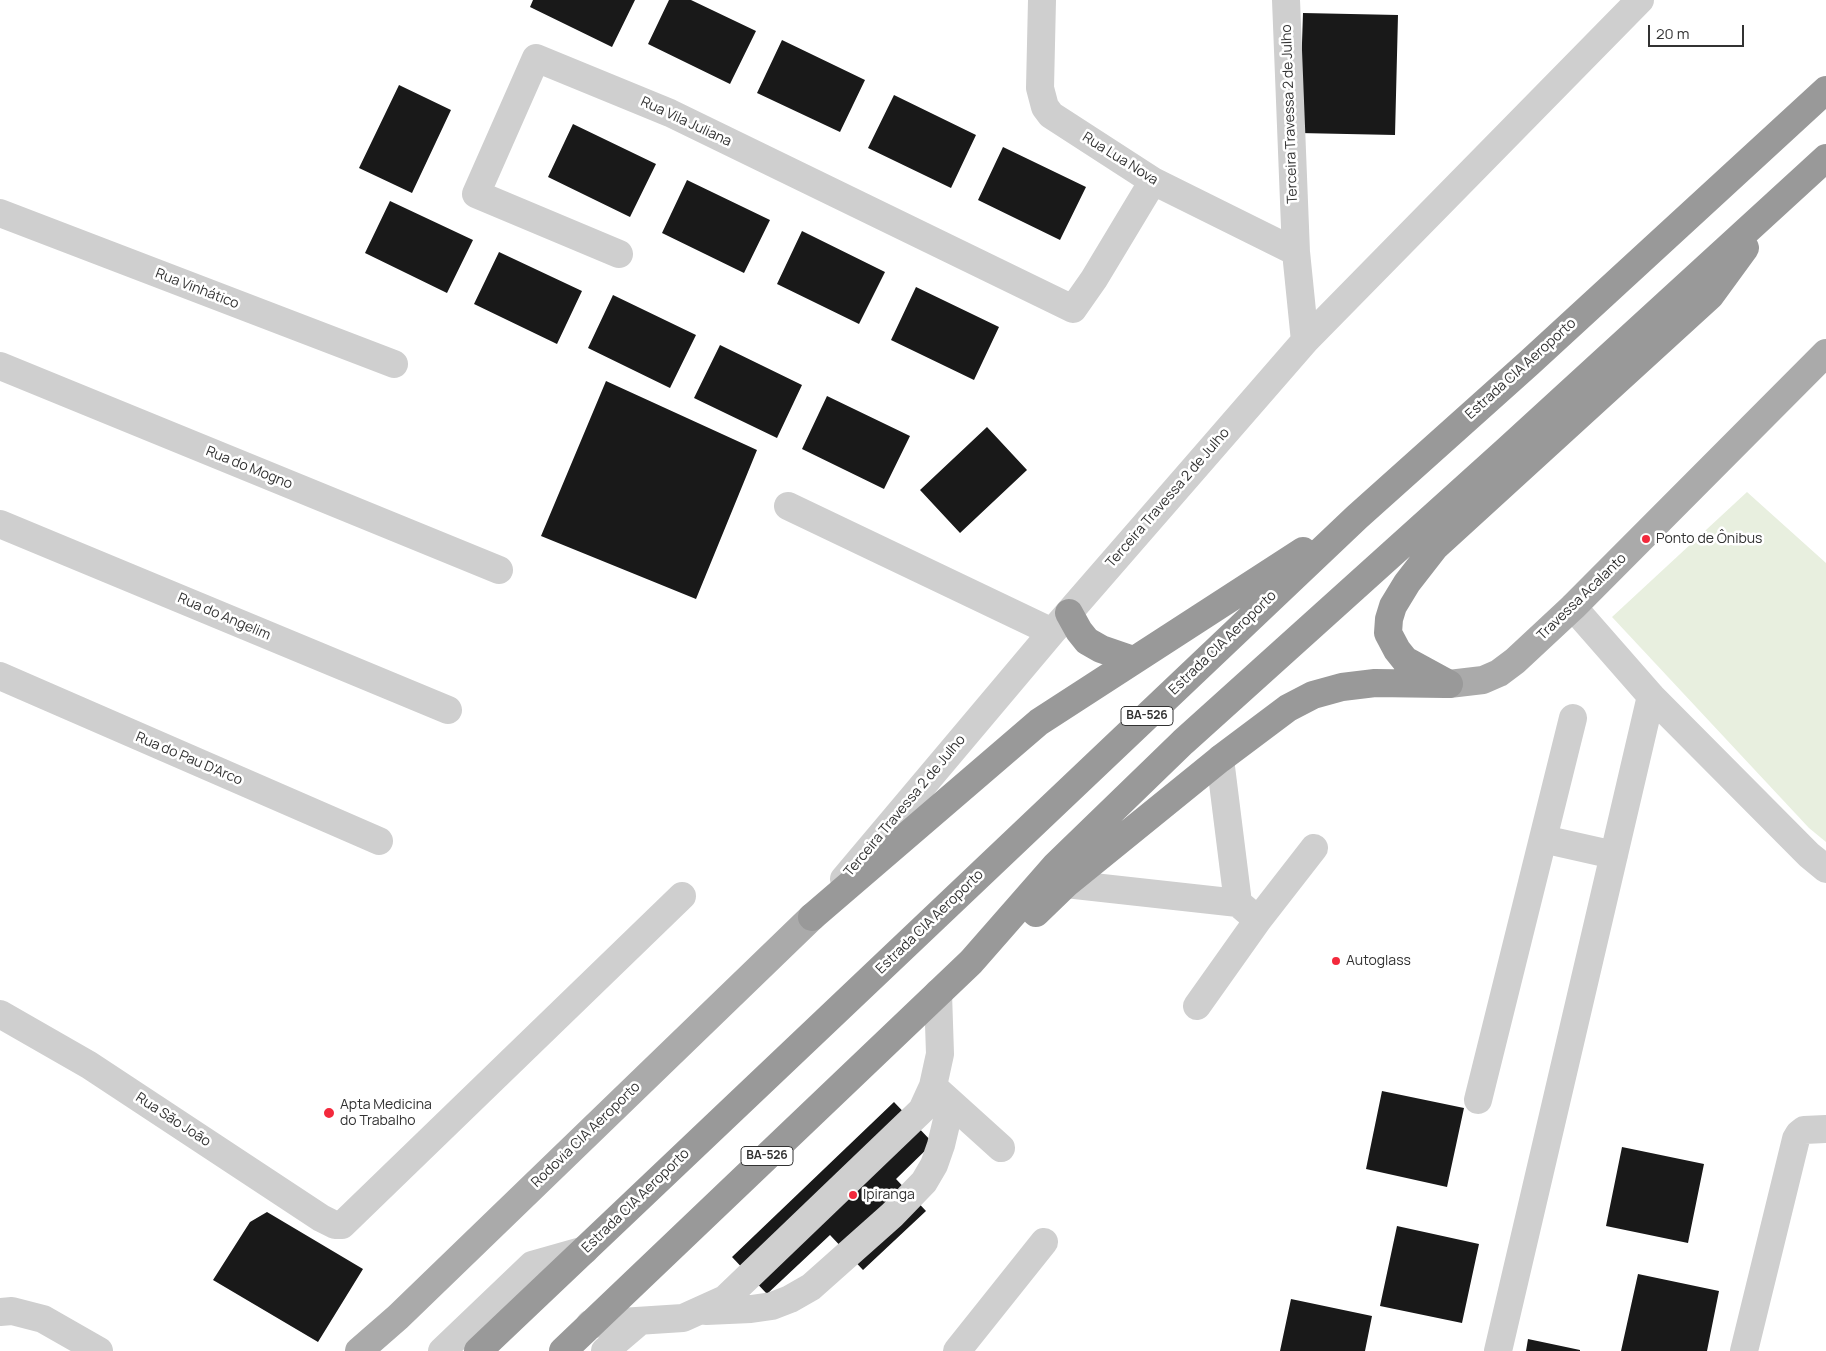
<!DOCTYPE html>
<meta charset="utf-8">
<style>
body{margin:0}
#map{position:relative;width:1826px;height:1351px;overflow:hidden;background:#fff;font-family:Manrope,sans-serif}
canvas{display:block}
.scale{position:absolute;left:1648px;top:25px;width:96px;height:22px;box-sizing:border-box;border:2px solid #323232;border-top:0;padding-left:6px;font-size:15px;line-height:18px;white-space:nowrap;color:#323232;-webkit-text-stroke:4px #fff;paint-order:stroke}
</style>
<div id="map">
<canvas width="1826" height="1351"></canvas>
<div class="scale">20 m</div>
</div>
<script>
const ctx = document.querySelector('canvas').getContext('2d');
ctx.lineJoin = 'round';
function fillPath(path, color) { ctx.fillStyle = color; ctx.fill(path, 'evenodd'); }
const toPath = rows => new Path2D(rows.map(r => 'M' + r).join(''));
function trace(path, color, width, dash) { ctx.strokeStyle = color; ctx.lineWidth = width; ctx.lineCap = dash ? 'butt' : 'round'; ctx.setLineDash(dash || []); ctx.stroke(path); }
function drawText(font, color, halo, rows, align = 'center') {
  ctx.font = font + ' Manrope,sans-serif'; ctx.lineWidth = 5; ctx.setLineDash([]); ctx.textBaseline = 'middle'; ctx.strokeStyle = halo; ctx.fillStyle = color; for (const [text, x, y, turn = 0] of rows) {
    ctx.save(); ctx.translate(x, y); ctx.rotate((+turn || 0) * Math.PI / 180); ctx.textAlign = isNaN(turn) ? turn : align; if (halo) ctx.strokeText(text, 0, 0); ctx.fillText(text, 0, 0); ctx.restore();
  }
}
fillPath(toPath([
 [1747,492,1826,563,1826,842,1809,828,1612,617]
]), '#e8efdf');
fillPath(toPath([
 [533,0,635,0,612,47,530,7],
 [669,0,691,0,756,31,730,84,648,44],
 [1303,13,1398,15,1395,135,1299,133],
 [782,40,865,80,840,132,757,93],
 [399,85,451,110,412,193,359,168],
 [894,95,976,135,951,188,868,148],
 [573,124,656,164,630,217,548,177],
 [1003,147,1086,187,1060,240,978,200],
 [687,180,770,220,744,273,662,233],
 [390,201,473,240,447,293,365,253],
 [802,231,885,272,859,324,777,284],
 [499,252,582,291,557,344,474,304],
 [916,287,999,327,974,380,891,340],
 [613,295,696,335,670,388,588,348],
 [720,345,802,385,777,438,694,398],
 [606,381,757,450,696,599,541,536],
 [827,396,910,436,884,489,802,449],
 [987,427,1027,470,960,533,920,490],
 [1382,1091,1464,1108,1447,1187,1366,1169],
 [894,1102,933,1143,896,1179,926,1211,863,1270,830,1235,767,1294,732,1257],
 [1622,1147,1704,1164,1688,1243,1606,1226],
 [267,1212,363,1269,318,1342,213,1280,250,1222],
 [1397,1226,1479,1244,1462,1323,1380,1306],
 [1638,1274,1719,1291,1707,1351,1621,1351],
 [1291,1299,1372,1316,1365,1351,1280,1351],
 [1528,1339,1580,1350,1580,1351,1526,1351]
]), '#191919');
trace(toPath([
 [1042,0,1040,88,1045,107,1051,115,1153,181,1296,252],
 [1286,0,1296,252,1305,341],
 [0,213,394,364],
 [619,254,476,194,536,58,670,113,1073,309,1094,279,1153,181],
 [0,366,499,570],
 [788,506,1052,632],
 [0,524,448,710],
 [1573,607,1651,696,1809,855,1826,869],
 [0,676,379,841],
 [1220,759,1238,903],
 [1543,839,1614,855],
 [844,879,1052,632,1305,341,1640,0],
 [1066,884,1238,903,1258,920],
 [1197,1006,1258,920,1314,848],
 [0,1014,89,1065,321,1218,335,1225,342,1225,682,896],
 [939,1092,1001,1148],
 [1478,1100,1573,718],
 [706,1311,751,1309,772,1306,790,1299,811,1287,892,1215,924,1182,934,1165,941,1145,951,1103],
 [0,1312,12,1311,43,1319,99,1351],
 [590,1324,683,1318,725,1299,922,1110,933,1086,940,1054,938,993],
 [442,1351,532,1265,585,1250],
 [605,1351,640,1321],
 [957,1351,1044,1242],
 [1498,1351,1651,696],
 [1744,1351,1796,1139,1799,1134,1804,1130,1826,1129]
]), '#cfcfcf', 28);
trace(toPath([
 [1449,684,1483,680,1499,673,1515,661,1573,607,1826,353],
 [359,1351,398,1317,812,917]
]), '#aaa', 28);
trace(toPath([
 [1069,613,1079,631,1087,641,1101,649,1133,660],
 [1449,684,1405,660,1397,650,1388,633,1389,619,1393,606,1407,583,1435,547,1710,296,1745,248],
 [1036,913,1066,884,1220,759,1288,708,1313,695,1342,687,1375,683,1445,684],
 [812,917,1039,722,1303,551],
 [478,1351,1357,517,1529,363,1826,90],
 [563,1351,971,962,1056,865,1183,742,1506,451,1826,158]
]), '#999', 28);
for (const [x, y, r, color] of [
 [1646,539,5,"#f3293c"],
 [1336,961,5,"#f3293c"],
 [329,1113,6,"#f3293c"],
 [853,1195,5,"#f3293c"]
]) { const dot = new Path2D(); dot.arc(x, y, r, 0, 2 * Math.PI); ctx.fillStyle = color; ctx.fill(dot); trace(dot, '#fff', 2); }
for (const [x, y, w] of [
 [1147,716,52],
 [767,1156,52]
]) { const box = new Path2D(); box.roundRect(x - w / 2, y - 9.5, w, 19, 4); ctx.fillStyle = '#fff'; ctx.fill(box); trace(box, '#323232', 1); }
drawText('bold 12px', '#323232', null, [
 ["BA-526",1147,716],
 ["BA-526",767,1156]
]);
drawText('14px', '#323232', '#fff', [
 ["Terceira Travessa 2 de Julho",1290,114,-92],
 ["Rua Vila Juliana",686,122,25],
 ["Rua Lua Nova",1120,159,32],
 ["Rua Vinhático",197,289,21],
 ["Estrada CIA Aeroporto",1521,369,-42],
 ["Rua do Mogno",249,468,22],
 ["Terceira Travessa 2 de Julho",1168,498,-49],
 ["Travessa Acalanto",1582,597,-44],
 ["Rua do Angelim",224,617,23],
 ["Estrada CIA Aeroporto",1223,643,-44],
 ["Rua do Pau D'Arco",189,759,23],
 ["Terceira Travessa 2 de Julho",905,806,-50],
 ["Estrada CIA Aeroporto",930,922,-44],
 ["Rua São João",173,1120,33],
 ["Rodovia CIA Aeroporto",586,1135,-44],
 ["Estrada CIA Aeroporto",636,1201,-44]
]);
drawText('14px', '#323232', '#fff', [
 ["Ponto de Ônibus",1656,539],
 ["Autoglass",1346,961],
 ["Apta Medicina",340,1105],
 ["do Trabalho",340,1121],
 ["Ipiranga",863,1195]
], 'left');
</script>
